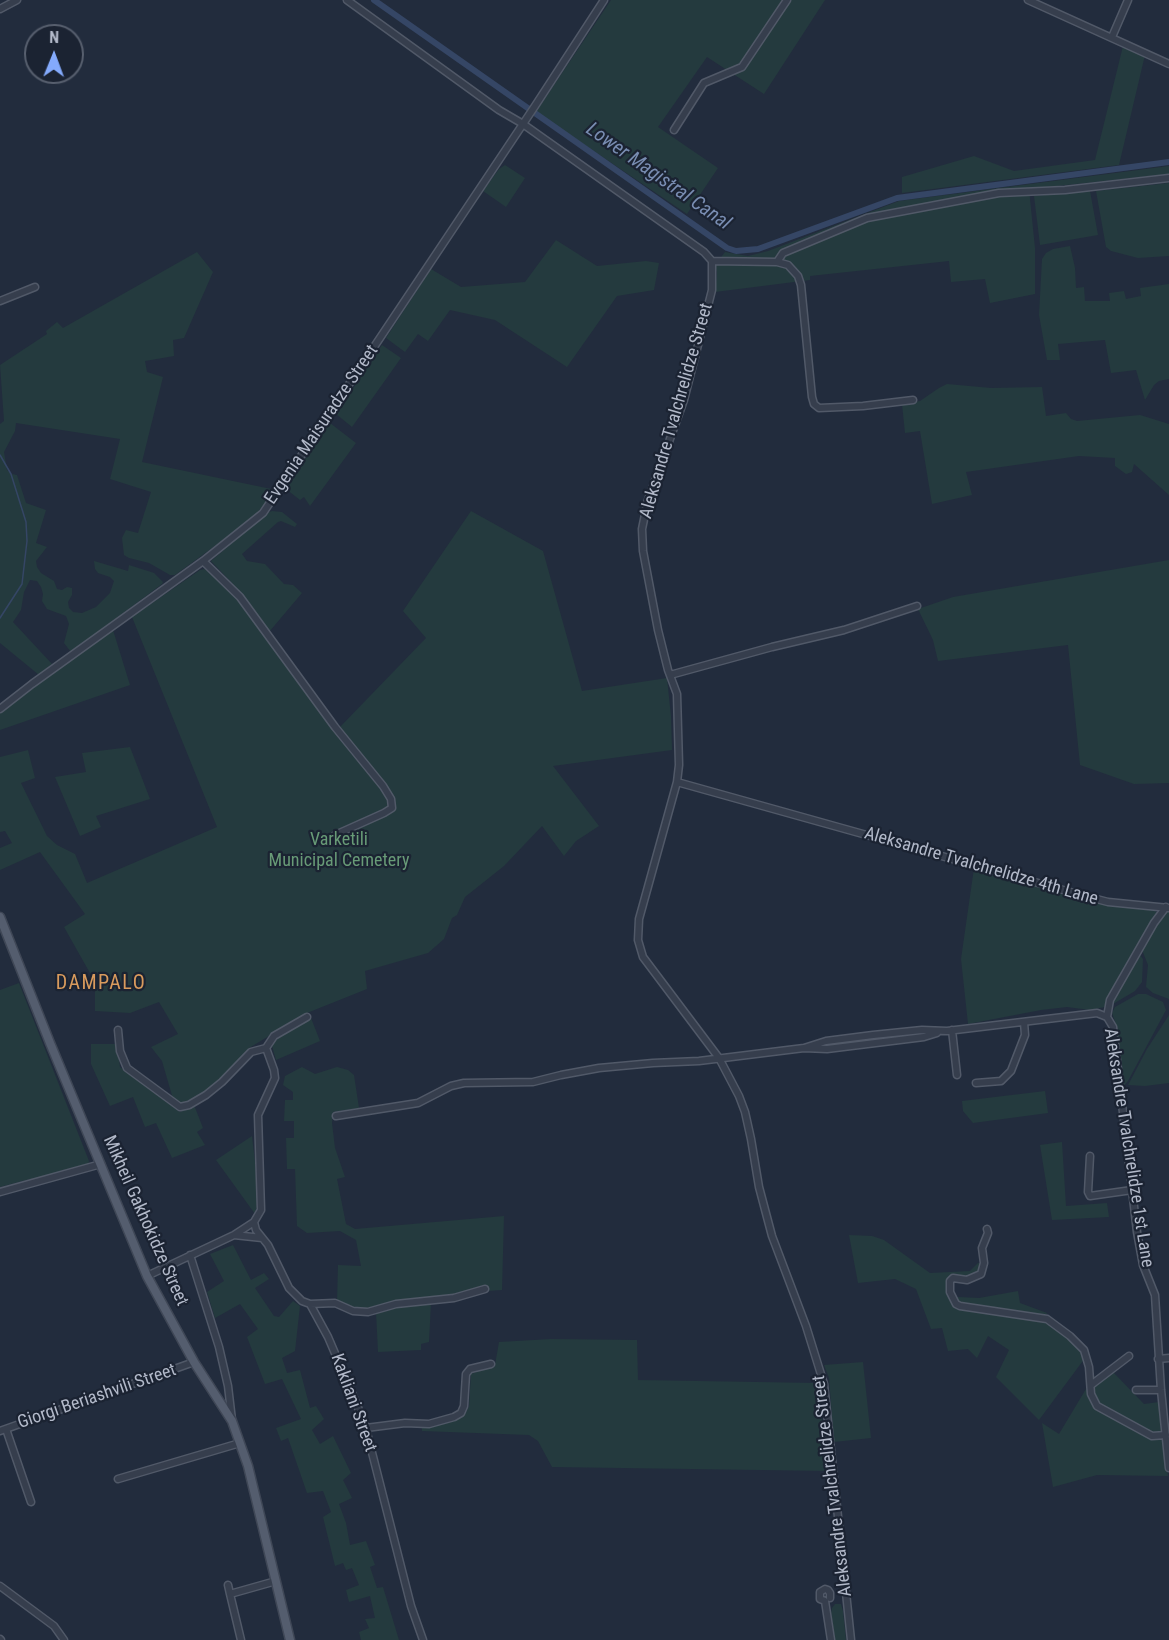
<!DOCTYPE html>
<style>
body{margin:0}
#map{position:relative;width:1169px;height:1640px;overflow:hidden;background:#222c3d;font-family:"Roboto Condensed",sans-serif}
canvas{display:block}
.north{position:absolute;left:24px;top:24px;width:60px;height:60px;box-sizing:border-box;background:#1b2332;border:2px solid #575f6e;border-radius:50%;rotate:1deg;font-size:16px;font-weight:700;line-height:24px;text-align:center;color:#b2b9c9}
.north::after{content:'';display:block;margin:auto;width:21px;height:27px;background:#84aafc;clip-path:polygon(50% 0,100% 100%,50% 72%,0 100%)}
</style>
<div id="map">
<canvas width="1169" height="1640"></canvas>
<div class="north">N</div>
</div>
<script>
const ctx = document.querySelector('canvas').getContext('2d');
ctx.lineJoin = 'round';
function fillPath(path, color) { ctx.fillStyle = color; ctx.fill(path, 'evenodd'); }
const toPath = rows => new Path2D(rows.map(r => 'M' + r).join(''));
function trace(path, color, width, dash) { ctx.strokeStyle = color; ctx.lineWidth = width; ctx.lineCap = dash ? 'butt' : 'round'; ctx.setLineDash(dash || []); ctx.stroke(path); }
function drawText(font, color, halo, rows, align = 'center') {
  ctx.font = font + ' "Roboto Condensed",sans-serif'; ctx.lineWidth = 4.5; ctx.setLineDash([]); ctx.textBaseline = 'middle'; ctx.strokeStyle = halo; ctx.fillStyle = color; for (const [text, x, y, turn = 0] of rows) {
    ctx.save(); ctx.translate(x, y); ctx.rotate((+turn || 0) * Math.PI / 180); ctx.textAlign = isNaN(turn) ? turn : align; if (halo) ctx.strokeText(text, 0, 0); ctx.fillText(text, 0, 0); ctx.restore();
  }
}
fillPath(toPath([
 [611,0,825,0,764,94,707,57,658,127,718,168,687,214,536,112],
 [1123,46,1145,55,1119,165,902,193,902,177,974,156,1014,171,1095,160],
 [505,165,525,178,506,207,483,191,499,169],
 [1169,166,1169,174,1029,189,1035,248,1035,294,990,303,985,279,951,282,949,261,810,276,810,280,715,292,717,273,715,265,725,252,748,256,768,251,899,201],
 [1169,183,1169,256,1138,258,1111,251,1106,247,1096,191],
 [1090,191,1098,235,1040,245,1034,196],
 [556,240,597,266,646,261,659,263,654,290,617,296,567,367,495,320,450,310,428,341,418,334,405,352,386,338,431,269,461,287,525,282],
 [1070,246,1075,268,1076,288,1084,287,1085,301,1110,301,1109,293,1124,291,1126,299,1141,296,1140,288,1169,284,1169,379,1159,381,1154,385,1145,400,1136,370,1111,373,1105,340,1058,344,1060,360,1047,360,1039,315,1042,259,1046,253,1053,249],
 [197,252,213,272,184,338,173,340,174,356,145,361,147,372,163,377,142,462,276,490,252,519,175,575,170,575,149,563,129,558,124,555,122,538,126,530,138,533,151,492,110,479,120,439,16,423,15,431,4,452,7,470,12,474,17,475,26,503,46,510,36,543,47,547,36,561,37,567,41,573,54,581,57,589,62,590,67,587,72,588,72,595,68,602,69,608,73,612,82,613,96,607,110,593,114,581,110,577,98,573,95,569,94,561,128,571,129,565,148,571,154,573,163,582,162,584,71,652,64,643,69,624,66,616,47,609,42,601,43,594,41,587,37,581,30,580,24,592,21,610,13,622,52,664,39,675,0,643,0,424,4,421,0,365,47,334,46,331,57,322,63,328],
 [382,345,401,358,352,427,336,414],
 [947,384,991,388,1042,387,1046,416,1066,413,1071,419,1077,421,1140,415,1169,424,1169,495,1134,464,1132,472,1126,474,1115,466,1115,458,1079,456,966,472,972,495,932,504,920,431,905,433,902,404,920,401,939,388],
 [330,423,356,443,310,506,304,497,300,500,286,489,326,425],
 [272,511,282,512,297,524,295,527,281,521,278,522,242,554,247,561,265,564,284,584,293,585,302,593,269,632,340,727,426,638,403,611,471,511,543,551,582,691,667,678,671,716,672,750,553,766,599,826,576,841,564,856,542,826,504,866,465,897,457,915,452,918,444,939,428,953,365,971,367,989,307,1013,254,1045,249,1048,221,1079,205,1093,180,1104,173,1099,162,1061,151,1047,178,1034,159,1002,130,1013,95,1011,95,982,64,927,85,914,40,852,0,870,0,848,12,843,5,831,0,832,0,757,28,750,35,778,21,783,47,836,57,845,75,854,87,883,217,827,132,617,200,570,205,569,210,572,228,589,233,584,211,561,267,513],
 [1169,560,1169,783,1134,784,1080,765,1068,645,938,661,933,640,918,609,953,597],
 [113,630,130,685,0,730,0,712],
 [130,747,150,799,96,816,101,827,80,836,55,777,86,772,82,753],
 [974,868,1155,910,1157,914,1105,1007,1090,1010,1067,1007,1041,1010,968,1024,961,959],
 [1169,911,1169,999,1153,993,1146,987,1148,965,1142,950,1163,915],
 [1139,954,1143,959,1142,982,1135,991,1113,1004,1115,996],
 [19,983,89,1161,88,1165,35,1181,30,1179,0,1187,0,990],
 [1138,994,1146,994,1163,1002,1166,1010,1128,1081,1124,1086,1116,1024,1112,1013,1115,1007],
 [1169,1015,1169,1083,1145,1086,1128,1085,1147,1049],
 [311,1018,320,1041,276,1060,272,1046,275,1038],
 [91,1044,117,1044,120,1067,180,1112,194,1105,203,1128,197,1132,205,1145,172,1158,156,1123,145,1127,133,1097,110,1106,91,1064],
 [302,1067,315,1074,337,1067,348,1070,354,1075,359,1108,333,1112,332,1123,335,1148,345,1177,337,1179,346,1224,355,1229,504,1216,502,1290,488,1291,487,1286,452,1296,398,1301,362,1309,337,1302,338,1265,361,1266,356,1240,340,1231,307,1233,297,1226,295,1169,287,1169,286,1138,294,1138,294,1121,284,1121,285,1100,293,1100,293,1092,283,1085,285,1076],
 [1045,1091,1048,1113,973,1123,963,1111,962,1101],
 [252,1136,259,1196,255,1214,216,1160],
 [1062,1142,1066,1206,1107,1203,1109,1217,1052,1220,1040,1145],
 [849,1235,872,1236,884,1240,930,1273,970,1271,978,1263,981,1263,982,1269,976,1276,948,1281,947,1286,951,1301,955,1306,1046,1320,1080,1349,1085,1358,1039,1420,996,1377,1009,1350,988,1336,977,1358,968,1349,948,1351,942,1328,931,1329,916,1289,895,1279,858,1283],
 [233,1245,251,1280,264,1273,269,1279,255,1288,274,1316,279,1317,293,1301,300,1306,295,1351,282,1358,287,1373,300,1370,310,1408,316,1406,324,1419,312,1430,320,1444,333,1436,351,1473,343,1480,352,1498,339,1504,346,1523,350,1545,366,1541,375,1565,370,1567,377,1588,383,1587,399,1640,361,1640,359,1632,369,1628,365,1619,375,1618,370,1596,349,1602,346,1590,359,1585,352,1568,346,1570,343,1563,335,1566,323,1517,331,1512,323,1491,307,1493,288,1438,281,1441,276,1428,301,1419,282,1379,265,1384,247,1337,258,1329,240,1304,215,1318,207,1292,224,1281,210,1254],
 [1018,1291,1020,1303,1047,1313,1046,1315,961,1304,955,1301,957,1297,979,1298],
 [431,1303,429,1342,421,1344,421,1350,378,1352,376,1312,395,1306],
 [551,1339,637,1340,638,1380,817,1383,829,1471,552,1467,538,1441,529,1435,422,1431,422,1425,431,1426,461,1418,466,1412,469,1406,471,1374,495,1365,499,1342],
 [863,1362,871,1438,834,1442,829,1378,824,1365],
 [1112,1371,1144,1404,1159,1402,1161,1431,1153,1434,1099,1405,1094,1399,1093,1386],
 [1089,1384,1093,1404,1154,1438,1164,1441,1168,1476,1097,1475,1053,1487,1042,1423,1059,1434],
 [835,1604,841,1604,843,1611,846,1640,835,1640,831,1613,832,1608]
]), '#243a3e');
trace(toPath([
 [0,455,11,474,26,522,27,541,22,584,0,618]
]), '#354665', 1.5);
trace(toPath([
 [374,0,727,248,736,251,758,249,897,198,1169,162]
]), '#354665', 6);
const minor = toPath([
 [347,0,499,110,523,124,704,252,712,261,712,290,684,400,648,500,642,529,643,551,658,630,668,670,677,694,679,765,677,782,639,919,638,940,643,957,719,1058,739,1096,745,1112,751,1139,759,1187,772,1236,806,1326,824,1384,851,1640],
 [1028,0,1169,64],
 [0,9,17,0],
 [1112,37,1128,0],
 [674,130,704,83,742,67,787,0],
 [712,261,777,262,788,265,798,276,801,285,812,397,814,404,819,408,863,406,913,400],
 [777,262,783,253,867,218,999,193,1065,190,1169,178],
 [0,301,35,287],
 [203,561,240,597,335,727,383,786,391,799,392,808,384,813,335,835],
 [670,675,772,647,844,630,917,606],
 [0,709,32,684,203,561,263,513,535,106,604,0],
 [677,782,1081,895,1108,902,1169,908],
 [1107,1017,1110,1000,1154,923,1166,907],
 [118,1030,120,1051,127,1068,180,1107,189,1105,206,1095,222,1082,251,1052,266,1048],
 [952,1030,957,1075],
 [804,1048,826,1041,873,1035,922,1030,947,1031,1097,1013,1107,1017,1113,1027,1137,1232,1143,1265,1155,1295,1161,1390,1169,1468],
 [976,1083,1001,1081,1011,1071,1025,1035,1024,1022],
 [336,1116,418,1103,451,1086,464,1083,533,1082,561,1075,599,1068,653,1063,699,1061,804,1048,827,1049,924,1037,937,1033],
 [1090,1156,1088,1192,1090,1196,1132,1190],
 [0,1192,101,1164],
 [254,1222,256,1230,268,1245,289,1288,302,1301,310,1304,328,1337,352,1393,365,1425,411,1606,423,1640],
 [987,1229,988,1233,982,1248,984,1263,981,1274,967,1280,953,1278,950,1281,950,1292,956,1304,960,1306,1047,1319,1070,1336,1084,1350,1089,1367,1091,1394,1097,1406,1152,1436,1166,1435],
 [234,1235,262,1238],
 [190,1255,219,1347,228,1386,232,1420],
 [147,1276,234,1235,254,1222,261,1210,258,1115,275,1078,274,1070,266,1048,274,1036,307,1017],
 [310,1304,335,1303,353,1311,368,1312,396,1304,454,1298,485,1289],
 [1158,1359,1169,1358],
 [1091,1385,1129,1356],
 [1136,1390,1161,1390],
 [366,1428,405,1423,429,1424,454,1417,461,1413,464,1406,466,1374,470,1369,491,1364],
 [6,1429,31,1502],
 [0,1431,194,1362],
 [118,1479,240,1443],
 [228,1585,230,1594],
 [0,1586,54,1626,64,1640],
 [830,1598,830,1593,828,1590,825,1589,820,1592,820,1599,825,1601,831,1640],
 [0,1639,1,1640],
 [241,1640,230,1594,276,1581]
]);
const major = toPath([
 [0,917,50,1043,147,1276,194,1362,232,1421,248,1466,290,1640]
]);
trace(minor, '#515968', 9);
trace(major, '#3f4756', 11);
trace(minor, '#363e4d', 6);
trace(major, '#545d6e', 8);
drawText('18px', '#b2b9c9', '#1b2332', [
 ["Aleksandre Tvalchrelidze Street",677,411,-74],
 ["Evgenia Maisuradze Street",322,425,-56],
 ["Aleksandre Tvalchrelidze 4th Lane",981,867,16],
 ["Aleksandre Tvalchrelidze 1st Lane",1128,1148,81],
 ["Mikheil Gakhokidze Street",145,1221,66],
 ["Giorgi Beriashvili Street",97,1397,-19],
 ["Kakliani Street",353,1403,70],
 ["Aleksandre Tvalchrelidze Street",833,1486,-97]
]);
drawText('18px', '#689b77', '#1b2332', [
 ["Varketili",339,840],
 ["Municipal Cemetery",339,861]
]);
drawText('italic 20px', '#798db2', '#1b2332', [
 ["Lower Magistral Canal",658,177,35]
]);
ctx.letterSpacing = '1.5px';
drawText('20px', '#d99b5d', '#1b2332', [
 ["DAMPALO",101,984]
]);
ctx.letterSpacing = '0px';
</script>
